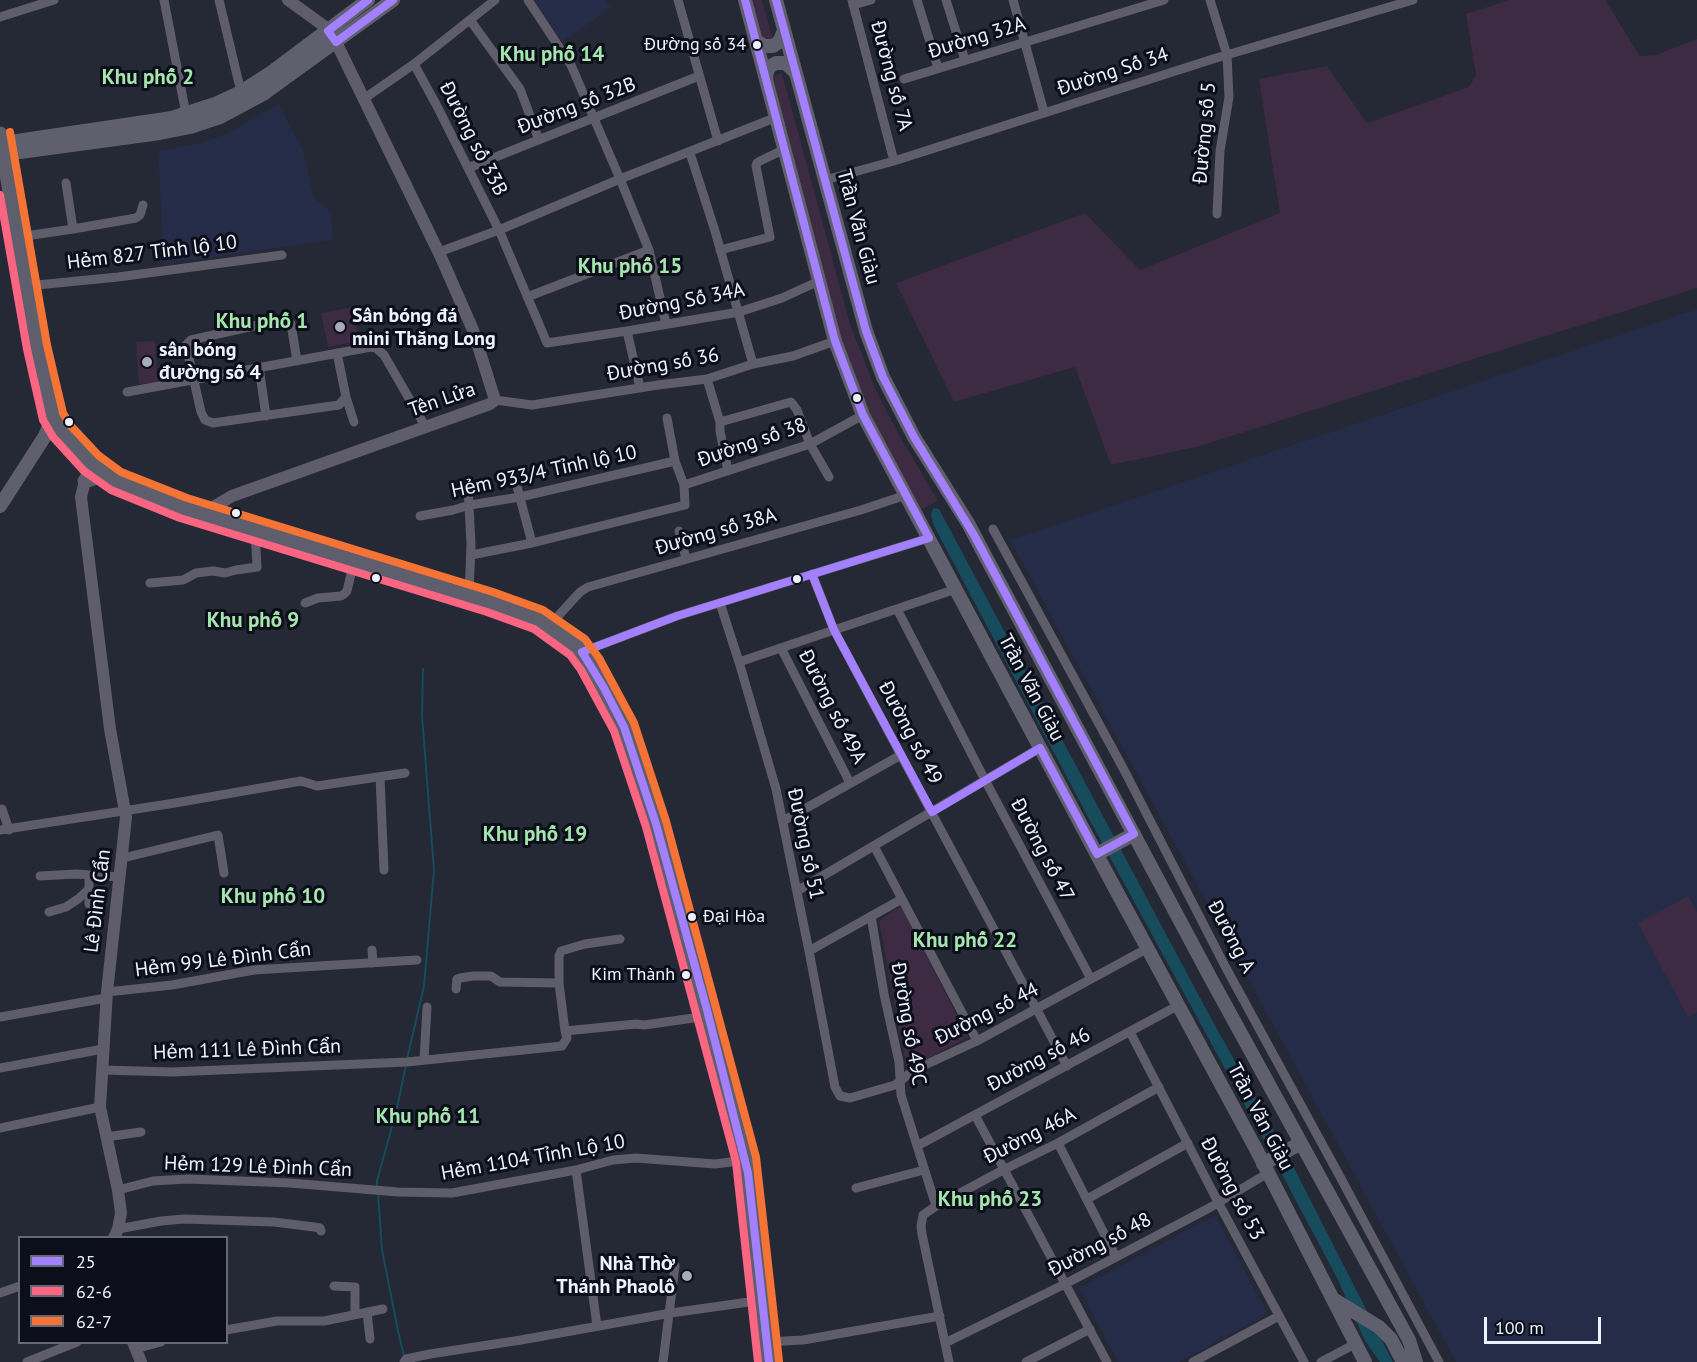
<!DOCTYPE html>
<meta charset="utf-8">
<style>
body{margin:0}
#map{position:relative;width:1697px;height:1362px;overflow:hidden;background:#252835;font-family:"PT Sans",sans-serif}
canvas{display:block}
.legend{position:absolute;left:18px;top:1236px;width:210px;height:108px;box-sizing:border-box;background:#0c0e19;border:2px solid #666975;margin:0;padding:8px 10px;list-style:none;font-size:18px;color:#eef2ff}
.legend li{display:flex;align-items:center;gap:12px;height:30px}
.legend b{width:30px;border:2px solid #666975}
.scale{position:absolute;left:1484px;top:1317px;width:117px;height:27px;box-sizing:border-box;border:3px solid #eef2ff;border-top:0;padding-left:8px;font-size:18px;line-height:21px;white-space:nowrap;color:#eef2ff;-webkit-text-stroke:4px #0c0e19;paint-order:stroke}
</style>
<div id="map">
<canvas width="1697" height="1362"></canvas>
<ul class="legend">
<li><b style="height:8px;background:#a380ff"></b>25</li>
<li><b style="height:8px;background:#fa6682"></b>62-6</li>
<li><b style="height:8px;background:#f57335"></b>62-7</li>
</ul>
<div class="scale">100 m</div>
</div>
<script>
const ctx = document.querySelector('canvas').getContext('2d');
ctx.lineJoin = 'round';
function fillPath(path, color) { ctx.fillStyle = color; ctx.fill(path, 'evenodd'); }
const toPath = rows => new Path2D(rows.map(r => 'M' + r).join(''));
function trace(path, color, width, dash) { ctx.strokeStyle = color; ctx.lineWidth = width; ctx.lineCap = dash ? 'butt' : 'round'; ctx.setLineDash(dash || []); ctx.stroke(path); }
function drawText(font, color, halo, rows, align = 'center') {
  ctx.font = font + ' "PT Sans",sans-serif'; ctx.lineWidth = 6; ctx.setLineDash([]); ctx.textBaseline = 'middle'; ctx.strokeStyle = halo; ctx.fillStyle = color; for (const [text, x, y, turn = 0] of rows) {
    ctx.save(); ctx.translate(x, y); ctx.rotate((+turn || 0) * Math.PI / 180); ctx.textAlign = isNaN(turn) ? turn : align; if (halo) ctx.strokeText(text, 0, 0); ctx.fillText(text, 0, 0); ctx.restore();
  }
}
fillPath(toPath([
 [534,0,606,0,611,8,562,42],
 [279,104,303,151,314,198,330,211,334,240,164,264,158,151,197,144,226,134],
 [1697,309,1697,1362,1456,1362,1010,540],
 [1215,1215,1268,1314,1179,1362,1118,1362,1079,1288]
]), '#252c47');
fillPath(toPath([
 [750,0,762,0,774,44,762,48],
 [1509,0,1605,0,1640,56,1656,55,1697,39,1697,288,1200,446,1111,465,1075,367,954,402,896,283,1085,213,1140,270,1280,213,1259,79,1327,66,1367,123,1469,87,1476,75,1466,14],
 [782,73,850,324,875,388,898,433,938,501,921,510,881,437,857,386,837,334,770,77],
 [353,307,359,341,328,347,321,313],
 [155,341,158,383,139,384,136,342],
 [1688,896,1697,912,1697,1012,1688,1017,1638,923],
 [901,906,968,1037,907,1070,879,921]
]), '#3c2b42');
fillPath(toPath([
 [933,508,939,509,1206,1009,1291,1162,1393,1362,1380,1362,1365,1341,1337,1278,1267,1146,1088,817,934,526,931,515]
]), '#174c5d');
trace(toPath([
 [407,1059,424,986,434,870,422,716,423,669],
 [377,1187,377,1181,397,1108,406,1065],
 [378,1193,382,1250,398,1331,404,1356]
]), '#174c5d', 2);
trace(toPath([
 [164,0,186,114],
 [219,0,241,92],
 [528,0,571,65,620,179,649,250,666,324],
 [678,0,718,141],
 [852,0,894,161],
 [917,0,938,68],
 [946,0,965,60],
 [1013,0,1044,112],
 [1210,0,1227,55,1229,97,1220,151,1217,214],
 [853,5,871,0],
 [0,17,54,0],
 [470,20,520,89,539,140],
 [414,64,438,108,499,230,547,343,627,331,739,312,782,298,819,281],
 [904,79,1164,0],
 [365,98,414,64,495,0],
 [690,153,715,231,753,364],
 [468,168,699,76],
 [825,180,894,161,1213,59,1413,0],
 [73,229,136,218,140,215,143,205],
 [19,237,73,229,66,183],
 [720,250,770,237,756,166,757,163,760,161,785,149],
 [439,252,499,230,620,179,777,117],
 [27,286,118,277,282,255],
 [527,297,649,250],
 [627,331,640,388],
 [297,361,291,324,285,319,191,340,186,345,201,412,205,420,213,423,339,405,346,397,337,353],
 [259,367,266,416],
 [707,379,720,422,720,431,728,471],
 [127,392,371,347,376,348,384,355,425,426],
 [346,397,354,422],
 [495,400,532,405,658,385,707,379,753,364,793,356,835,341],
 [720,422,791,402,797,410,810,444,829,477],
 [515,479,532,543],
 [684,485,810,444,863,415],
 [468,487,471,544,469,596],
 [420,516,453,510,470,505,520,497,675,461],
 [993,529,1123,768,1226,968,1338,1173,1439,1362],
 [679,531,686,559],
 [471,555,532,543,685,505,684,485,675,461,667,418],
 [812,574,834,630,1067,1066],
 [150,583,183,580,196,573,213,571,225,573,236,570,257,567,255,531],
 [305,603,318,598,341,596,344,594,347,591,354,561],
 [720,603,739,662,776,789,809,951,835,1087,840,1096,850,1098,895,1085,914,1070,977,1041,1148,948],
 [897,609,985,780,1091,979],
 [549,626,580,592,588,587,861,510,906,495],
 [781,648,850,783],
 [582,652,677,616,929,538],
 [739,662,956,589],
 [380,777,384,870],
 [2,809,9,830],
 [783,821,901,755],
 [0,830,175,803,301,781,317,786,405,773],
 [874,846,977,1041],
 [123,858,218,835,224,873],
 [40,876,76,874,119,877],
 [89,889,89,904],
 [797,891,1040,748],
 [49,912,66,907,78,899,89,889,89,875],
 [871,916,884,994,899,1062,901,1095,936,1206],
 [372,950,373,963],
 [809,951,902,899],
 [456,989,457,979,460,978,473,976,491,976,500,982,559,983],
 [107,992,172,985,254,970,417,960],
 [0,1017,106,998],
 [565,1031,559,983,559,956,561,951,585,944,620,939],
 [1130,1032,1218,1202,1304,1362],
 [424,1060,427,1007],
 [0,1068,103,1049],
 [102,1070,172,1072,407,1062,562,1046,567,1038,565,1031,636,1024,644,1025,708,1016],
 [975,1115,1107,1362],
 [0,1128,100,1107],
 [106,1137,141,1132],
 [1058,1143,1116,1257],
 [917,1146,1179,1005],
 [576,1170,597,1326],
 [856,1188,924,1170],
 [118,1190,153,1181,188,1179,290,1183,398,1192,452,1193,576,1170,613,1160,636,1158,715,1164,746,1160],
 [1087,1199,1188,1143],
 [118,1229,161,1221,184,1219,274,1222,314,1227,320,1228,321,1231],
 [334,1286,355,1287,355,1314],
 [0,1293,20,1286],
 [367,1312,370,1339],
 [226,1330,277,1321,324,1321,383,1309],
 [767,1342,803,1340,940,1316],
 [945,1343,1065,1284,1211,1207,1268,1173],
 [135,1349,161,1342],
 [27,1362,77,1342],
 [404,1362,406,1359,430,1354,521,1340,671,1313,763,1300],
 [663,1362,675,1266],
 [949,1362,922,1234,921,1226,923,1215,936,1206,1003,1170,1058,1143,1159,1087],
 [1026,1362,1090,1329],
 [1193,1362,1279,1316],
 [1321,1362,1355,1344]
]), '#5f5d6a', 9);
trace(toPath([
 [288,0,324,26,328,31],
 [87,473,81,497,110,729,126,817,107,992,100,1107,118,1190,121,1213,118,1229,114,1238],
 [208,516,210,509,232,496,490,404,495,400,473,330,440,255,336,42],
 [133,1342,141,1362]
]), '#5f5d6a', 12);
trace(toPath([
 [745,0,835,341,863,415,1104,868,1256,1149,1365,1362],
 [776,0,866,331,883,377,914,437,969,525,981,548,1210,977,1409,1340,1416,1362],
 [756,41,764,46,773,46,779,42,784,31],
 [766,80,766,75,769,67,776,63,784,63,788,65,796,73],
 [11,148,20,152,160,133,190,127,220,117,263,94,393,0],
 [4,149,11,148,17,141,172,118,215,104,241,92,269,74,368,0],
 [0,506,45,436,53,417],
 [1097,854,1134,834],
 [1263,1164,1301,1143],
 [1333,1299,1379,1327,1391,1339,1403,1362]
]), '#605f6e', 14);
trace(toPath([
 [0,134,37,347,53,417,61,431,91,463,116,481,184,508,490,602,539,620,578,647,590,664,624,727,656,824,746,1160,769,1362],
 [85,481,97,477,109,477]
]), '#5f5e6d', 15);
trace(toPath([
 [368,0,328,31,336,42,393,0],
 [776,0,866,331,883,377,914,437,974,535,1134,834,1097,854,1040,748,932,812,834,630,812,574],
 [582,652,677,616,929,538,863,415,835,341,745,0],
 [582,652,604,688,624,727,656,824,707,1010,748,1173,769,1362]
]), '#a380ff', 8);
trace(toPath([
 [0,195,27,349,43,420,53,437,84,471,111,490,180,518,487,612,534,629,570,655,581,670,614,731,646,827,736,1162,758,1362]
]), '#fa6682', 8);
trace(toPath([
 [10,132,47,345,63,413,70,425,98,455,121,472,187,498,493,592,543,610,585,639,599,658,634,723,666,821,756,1157,779,1361]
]), '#f57335', 8);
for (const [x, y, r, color] of [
 [757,45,5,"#eef2ff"],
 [340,327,6,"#a8abb8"],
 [147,362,6,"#a8abb8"],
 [857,398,5,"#eef2ff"],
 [69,422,5,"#eef2ff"],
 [236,513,5,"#eef2ff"],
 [376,578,5,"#eef2ff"],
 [797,579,5,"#eef2ff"],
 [692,917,5,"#eef2ff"],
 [686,975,5,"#eef2ff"],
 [687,1276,6,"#a8abb8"]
]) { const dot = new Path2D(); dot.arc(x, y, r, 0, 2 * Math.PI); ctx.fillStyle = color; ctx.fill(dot); trace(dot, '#0c0e19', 2); }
drawText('18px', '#eef2ff', '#0c0e19', [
 ["Đường số 34",746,45],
 ["Đại Hòa",703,917,"left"],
 ["Kim Thành",675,975]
], 'right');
drawText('20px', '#eef2ff', '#0c0e19', [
 ["Đường 32A",977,38,-17],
 ["Đường Số 34",1113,72,-18],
 ["Đường số 7A",891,76,75],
 ["Đường số 32B",577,106,-21],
 ["Đường số 5",1205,133,-85],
 ["Đường số 33B",473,139,63],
 ["Trần Văn Giàu",858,227,75],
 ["Hẻm 827 Tỉnh lộ 10",152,253,-7],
 ["Đường Số 34A",682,302,-11],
 ["Đường số 36",663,365,-10],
 ["Tên Lửa",442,400,-19],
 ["Đường số 38",752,443,-19],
 ["Hẻm 933/4 Tỉnh lộ 10",544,472,-12],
 ["Đường số 38A",716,532,-16],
 ["Trần Văn Giàu",1031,688,62],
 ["Đường số 49A",832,707,63],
 ["Đường số 49",910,733,62],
 ["Đường số 51",805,844,78],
 ["Đường số 47",1042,850,62],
 ["Lê Đình Cẩn",98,901,-83],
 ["Đường A",1231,937,62],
 ["Hẻm 99 Lê Đình Cẩn",223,960,-7],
 ["Đường số 44",987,1014,-27],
 ["Đường số 49C",908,1024,80],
 ["Hẻm 111 Lê Đình Cẩn",247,1050,-2],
 ["Đường số 46",1039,1060,-28],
 ["Trần Văn Giàu",1260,1117,62],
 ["Đường 46A",1030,1136,-27],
 ["Hẻm 1104 Tỉnh Lộ 10",533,1158,-10],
 ["Hẻm 129 Lê Đình Cẩn",258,1167,2],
 ["Đường số 53",1232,1189,62],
 ["Đường số 48",1100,1245,-28]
]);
drawText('bold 20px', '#eef2ff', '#0c0e19', [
 ["Sân bóng đá",352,316],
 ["mini Thăng Long",352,339],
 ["sân bóng",159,350],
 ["đường số 4",159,373],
 ["Nhà Thờ",675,1264,"right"],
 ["Thánh Phaolô",675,1287,"right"]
], 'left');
drawText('bold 21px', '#a5e5ae', '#0c0e19', [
 ["Khu phố 14",552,55],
 ["Khu phố 2",148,78],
 ["Khu phố 15",630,267],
 ["Khu phố 1",262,322],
 ["Khu phố 9",253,621],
 ["Khu phố 19",535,835],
 ["Khu phố 10",273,897],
 ["Khu phố 22",965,941],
 ["Khu phố 11",428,1117],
 ["Khu phố 23",990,1200]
]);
</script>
